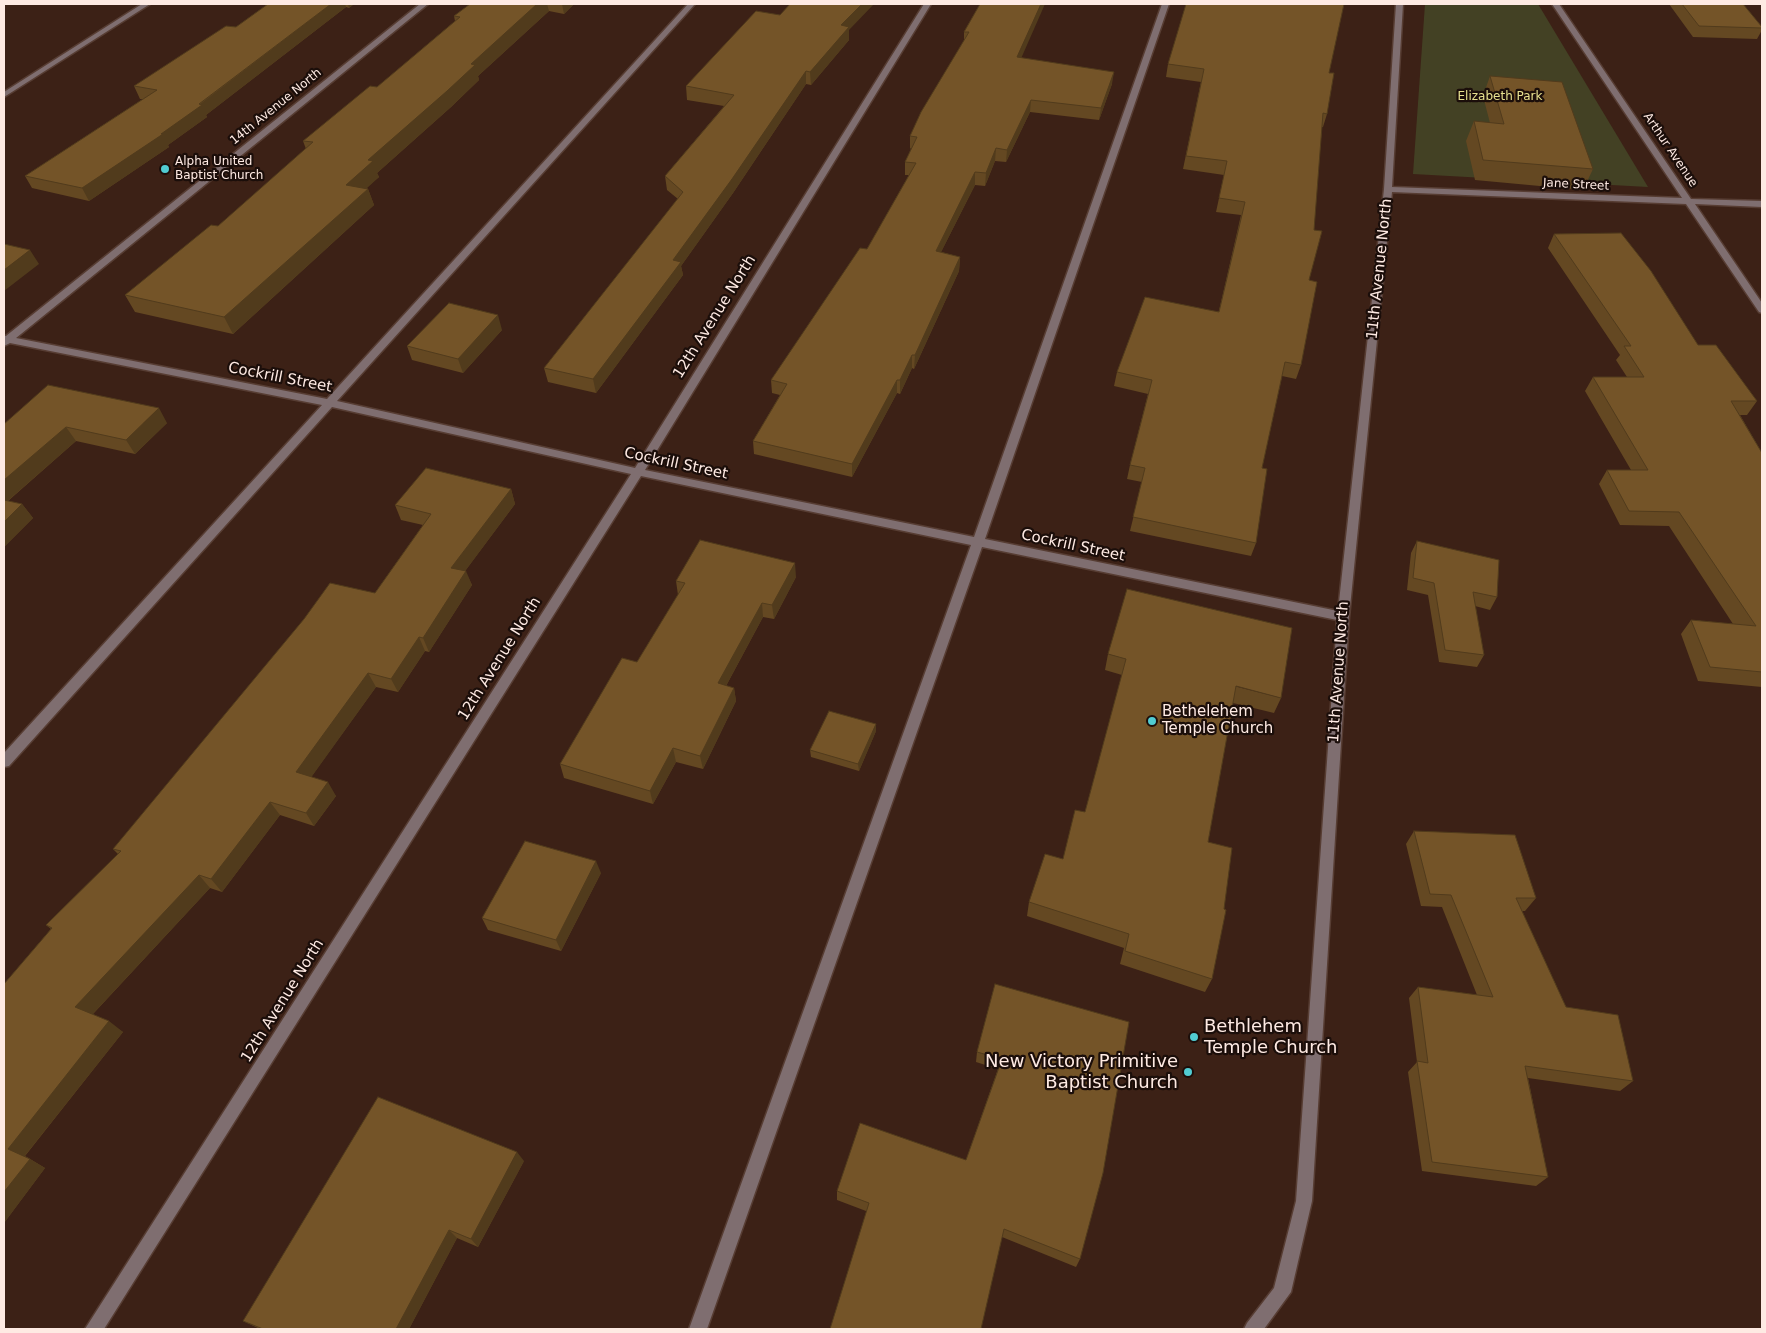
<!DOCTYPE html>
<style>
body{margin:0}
#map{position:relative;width:1766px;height:1333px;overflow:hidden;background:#3c2116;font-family:"DejaVu Sans",sans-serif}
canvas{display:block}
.frame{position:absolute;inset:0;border:5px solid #feeae3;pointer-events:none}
</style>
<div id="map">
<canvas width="1766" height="1333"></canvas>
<div class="frame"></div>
</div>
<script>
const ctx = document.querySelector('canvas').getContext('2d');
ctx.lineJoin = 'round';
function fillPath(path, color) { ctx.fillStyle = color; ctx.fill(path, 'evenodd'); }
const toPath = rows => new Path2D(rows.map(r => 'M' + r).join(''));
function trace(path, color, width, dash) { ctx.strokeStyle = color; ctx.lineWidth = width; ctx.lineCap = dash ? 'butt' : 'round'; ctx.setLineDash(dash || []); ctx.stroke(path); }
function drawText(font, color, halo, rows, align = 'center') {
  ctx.font = font + ' "DejaVu Sans",sans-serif'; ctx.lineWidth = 4.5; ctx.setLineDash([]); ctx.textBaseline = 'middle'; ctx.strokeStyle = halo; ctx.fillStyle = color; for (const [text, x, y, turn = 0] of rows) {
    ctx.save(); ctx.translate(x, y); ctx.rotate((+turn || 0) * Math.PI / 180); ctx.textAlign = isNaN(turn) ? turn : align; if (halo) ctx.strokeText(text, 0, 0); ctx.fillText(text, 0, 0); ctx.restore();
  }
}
fillPath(toPath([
 [1425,4,1538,4,1648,187,1413,174]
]), '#434124');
const minor = toPath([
 [142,4,150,4,4,97,4,92,142,4],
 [420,4,428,4,16,338,327,399,688,4,695,4,337,401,635,468,924,4,931,4,645,470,974,537,1162,4,1169,4,985,539,1338,611,1384,189,1396,4,1403,4,1392,187,1682,198,1552,4,1559,4,1691,199,1762,201,1762,207,1695,204,1762,303,1762,313,1759,312,1686,204,1392,192,1349,617,1312,1201,1291,1292,1264,1329,1244,1329,1247,1323,1274,1288,1296,1201,1337,620,982,547,707,1329,689,1329,971,545,641,476,104,1329,85,1329,631,474,332,407,9,766,4,767,4,753,322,405,10,343,4,346,4,336,6,336,420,4]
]);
trace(minor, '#573d33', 3);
fillPath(minor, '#7f6e70');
fillPath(toPath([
 [268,4,354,4,349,8,346,7,206,115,207,117,168,145,169,147,89,201,32,188,25,176,143,99,140,99,134,86,236,27],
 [470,4,574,4,564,14,549,11,478,76,479,80,451,107,377,173,379,177,366,188,368,189,374,205,233,334,135,312,125,295,218,226,306,149,303,141,377,87,455,21,454,16],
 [980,4,1021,58,1112,84,1099,120,1030,112,1006,162,995,161,985,186,975,185,941,252,960,257,959,271,914,369,912,368,900,394,897,393,852,477,754,454,753,441,780,395,772,393,771,380,867,249,909,175,905,175,905,162,911,149,910,148,910,136,964,41,964,32],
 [1669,4,1743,4,1762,27,1762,30,1757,39,1693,37],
 [849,30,849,40,811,85,806,84,733,193,681,266,683,275,596,393,548,382,544,368,678,199,667,190,665,176,724,106,687,100,686,86],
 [1168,64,1329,73,1327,114,1323,127,1322,127,1309,280,1301,365,1296,379,1282,376,1262,468,1256,543,1251,556,1130,531,1142,482,1127,479,1130,465,1148,394,1114,386,1117,372,1219,311,1241,215,1216,212,1224,175,1183,169,1201,82,1166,77],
 [1490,76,1593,169,1583,190,1475,180,1466,141,1474,121,1490,123,1483,96],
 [1554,234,1698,345,1757,401,1747,415,1740,415,1762,453,1762,687,1698,681,1681,634,1691,620,1733,624,1669,526,1620,525,1599,484,1607,470,1631,470,1585,391,1593,377,1627,377,1616,360,1620,355,1548,248],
 [502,330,463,373,412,360,407,346],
 [167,423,135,454,76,441,8,501,22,504,33,518,4,547,4,424],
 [511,489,515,504,465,571,472,585,429,652,425,651,398,692,376,687,311,777,336,796,314,826,280,815,222,892,210,888,93,1014,123,1032,25,1156,45,1168,4,1223,4,984,51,929,46,925,118,854,113,849,375,593,423,525,401,520,395,505],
 [1417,541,1497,597,1490,610,1475,606,1484,655,1477,667,1439,662,1428,595,1407,590,1411,553],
 [796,577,774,619,763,617,726,686,734,688,736,701,703,769,676,762,653,804,564,778,560,764,637,662,678,595,676,581],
 [1108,654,1281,698,1274,713,1233,703,1208,842,1212,979,1205,992,1120,964,1124,948,1027,916,1029,902,1063,859,1085,812,1122,675,1105,670],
 [876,731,859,771,811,757,810,750],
 [1414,831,1536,898,1525,911,1522,911,1566,1007,1633,1081,1620,1091,1528,1078,1548,1177,1536,1186,1422,1171,1408,1072,1417,1062,1409,998,1418,987,1477,995,1442,907,1421,906,1406,844],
 [601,873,561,951,488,930,482,918],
 [995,984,1080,1259,1076,1267,1002,1237,866,1211,837,1200,837,1191,966,1160,998,1069,976,1062,977,1052],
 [524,1161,478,1247,457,1238,409,1329,260,1329,243,1321]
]), '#644822');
fillPath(toPath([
 [331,4,345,4,346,7,206,115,207,117,168,145,169,147,89,201,82,188,161,134],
 [348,4,354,4,349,8],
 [537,4,547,4,549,11,478,76,479,80,451,107,377,173,379,177,352,202,346,185,368,160,471,64],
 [562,4,574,4,564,14],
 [862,4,874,4,849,30,849,40,811,85,810,72,841,25],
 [1041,4,1045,4,1016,70,1017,57],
 [806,71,806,84,733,193,681,266,683,275,596,393,593,379,673,260],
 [1114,72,1112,84,1099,120,1101,108],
 [1031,100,1030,112,1006,162,1007,150],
 [996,148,995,161,985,186,986,173],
 [975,172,975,185,935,264,936,251],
 [368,189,374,205,233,334,224,317],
 [30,250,39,264,4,291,4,270],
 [960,257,959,271,914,369,915,355],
 [498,315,502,330,463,373,458,359],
 [912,355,912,368,900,394,900,380],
 [897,380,897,393,852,477,852,464],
 [159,408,167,423,135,454,126,440],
 [66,427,76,441,4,504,4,480],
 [511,489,515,504,457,582,451,568],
 [22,504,33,518,4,547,4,522],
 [795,563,796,577,774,619,772,605],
 [466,571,472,585,429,652,423,638],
 [762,603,763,617,720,697,718,683],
 [419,637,425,651,398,692,391,679],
 [368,673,376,687,305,786,296,772],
 [734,688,736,701,703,769,700,756],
 [876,724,876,731,859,771,858,764],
 [673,748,676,762,653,804,650,791],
 [328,782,336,796,314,826,306,813],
 [270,802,280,815,222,892,211,879],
 [596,861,601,873,561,951,556,940],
 [199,875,210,888,89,1018,75,1007],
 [109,1021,123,1032,23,1158,8,1149],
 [517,1152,524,1161,478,1247,471,1239],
 [30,1159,45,1168,4,1223,4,1192],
 [449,1230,457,1238,409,1329,396,1329]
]), '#513b1c');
const building = toPath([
 [268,4,331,4,199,104,202,105,161,134,163,134,82,188,25,176,157,90,134,86,226,26,236,27,268,4],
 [470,4,537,4,471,64,475,65,447,91,368,160,373,161,346,185,368,189,224,317,125,295,211,225,218,226,313,142,303,141,370,86,377,87,460,17,454,16,470,4],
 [790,4,862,4,841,25,849,27,810,72,806,71,732,179,673,260,681,262,593,379,544,368,683,192,665,176,734,95,686,86,756,11,780,15,790,4],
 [980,4,1041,4,1017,57,1114,72,1101,108,1031,100,1007,150,996,148,986,173,975,172,936,251,960,257,915,355,912,355,900,380,897,380,852,464,753,441,787,384,771,380,860,248,867,249,916,163,905,162,917,137,910,136,921,112,969,32,964,32,980,4],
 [1186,4,1344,4,1329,73,1334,73,1327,114,1323,113,1314,230,1322,231,1309,280,1317,282,1301,365,1285,362,1262,468,1267,469,1256,543,1133,517,1145,468,1130,465,1152,380,1117,372,1145,297,1219,312,1245,202,1219,198,1227,161,1186,156,1204,69,1168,64,1186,4],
 [1682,4,1743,4,1762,27,1762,28,1699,26,1682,4],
 [1490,76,1562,82,1593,169,1483,160,1474,121,1504,124,1490,76],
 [1621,233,1651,271,1698,345,1716,345,1757,401,1731,401,1762,453,1762,672,1710,667,1691,620,1756,626,1679,512,1629,511,1607,470,1648,470,1593,377,1644,377,1624,346,1631,346,1554,234,1621,233],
 [4,244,30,250,4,270,4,244],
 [449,303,498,315,458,359,407,346,449,303],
 [48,385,159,408,126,440,66,427,4,480,4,424,48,385],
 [426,468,511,489,451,568,466,571,423,638,419,637,391,679,368,673,296,772,328,782,306,813,270,802,211,879,199,875,75,1007,109,1021,8,1149,30,1159,4,1192,4,984,52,928,46,925,121,851,113,849,304,619,330,583,375,593,431,514,395,505,426,468],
 [4,500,22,504,4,522,4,500],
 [700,540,795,563,772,605,762,603,718,683,734,688,700,756,673,748,650,791,560,764,622,658,637,662,685,583,676,581,700,540],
 [1417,541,1499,560,1497,597,1473,592,1484,655,1445,650,1434,583,1413,578,1417,541],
 [1127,589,1292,628,1281,698,1236,686,1208,842,1232,848,1224,909,1226,910,1212,979,1125,951,1129,934,1029,902,1045,854,1063,859,1075,810,1085,812,1126,659,1108,654,1127,589],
 [829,711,876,724,858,764,810,750,829,711],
 [1414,831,1515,835,1536,898,1516,898,1566,1007,1618,1015,1633,1081,1525,1066,1548,1177,1432,1162,1417,1061,1428,1063,1418,987,1493,997,1451,895,1430,894,1414,831],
 [525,841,596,861,556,940,482,918,525,841],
 [995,984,1129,1022,1103,1173,1080,1259,1004,1229,981,1329,830,1329,869,1203,837,1191,860,1123,966,1160,1002,1059,977,1052,995,984],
 [378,1097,517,1152,471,1239,449,1230,396,1329,263,1329,243,1321,378,1097]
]);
fillPath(building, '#745428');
trace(building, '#513b1c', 1);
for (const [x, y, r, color] of [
 [165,169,5,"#51ccd2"],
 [1152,721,5,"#51ccd2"],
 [1194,1037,5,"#51ccd2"],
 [1188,1072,5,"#51ccd2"]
]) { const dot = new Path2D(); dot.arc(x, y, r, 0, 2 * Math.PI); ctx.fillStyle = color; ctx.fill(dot); trace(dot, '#1b0e0a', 2); }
drawText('12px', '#e7e18f', '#1b0e0a', [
 ["Elizabeth Park",1500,97]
]);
drawText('12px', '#feeae3', '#1b0e0a', [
 ["14th Avenue North",276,107,-39],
 ["Arthur Avenue",1670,150,56],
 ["Jane Street",1576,185,3]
]);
drawText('12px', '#feeae3', '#1b0e0a', [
 ["Alpha United",175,162],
 ["Baptist Church",175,176]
], 'left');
drawText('15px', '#feeae3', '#1b0e0a', [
 ["11th Avenue North",1380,269,-84],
 ["12th Avenue North",715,317,-58],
 ["Cockrill Street",280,378,11],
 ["Cockrill Street",676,464,12],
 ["Cockrill Street",1073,546,12],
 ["12th Avenue North",500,659,-58],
 ["11th Avenue North",1339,672,-86],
 ["12th Avenue North",283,1001,-58]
]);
drawText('15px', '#feeae3', '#1b0e0a', [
 ["Bethelehem",1162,712],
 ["Temple Church",1162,729]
], 'left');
drawText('18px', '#feeae3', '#1b0e0a', [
 ["Bethlehem",1204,1027],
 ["Temple Church",1204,1048],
 ["New Victory Primitive",1178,1062,"right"],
 ["Baptist Church",1178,1083,"right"]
], 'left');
</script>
